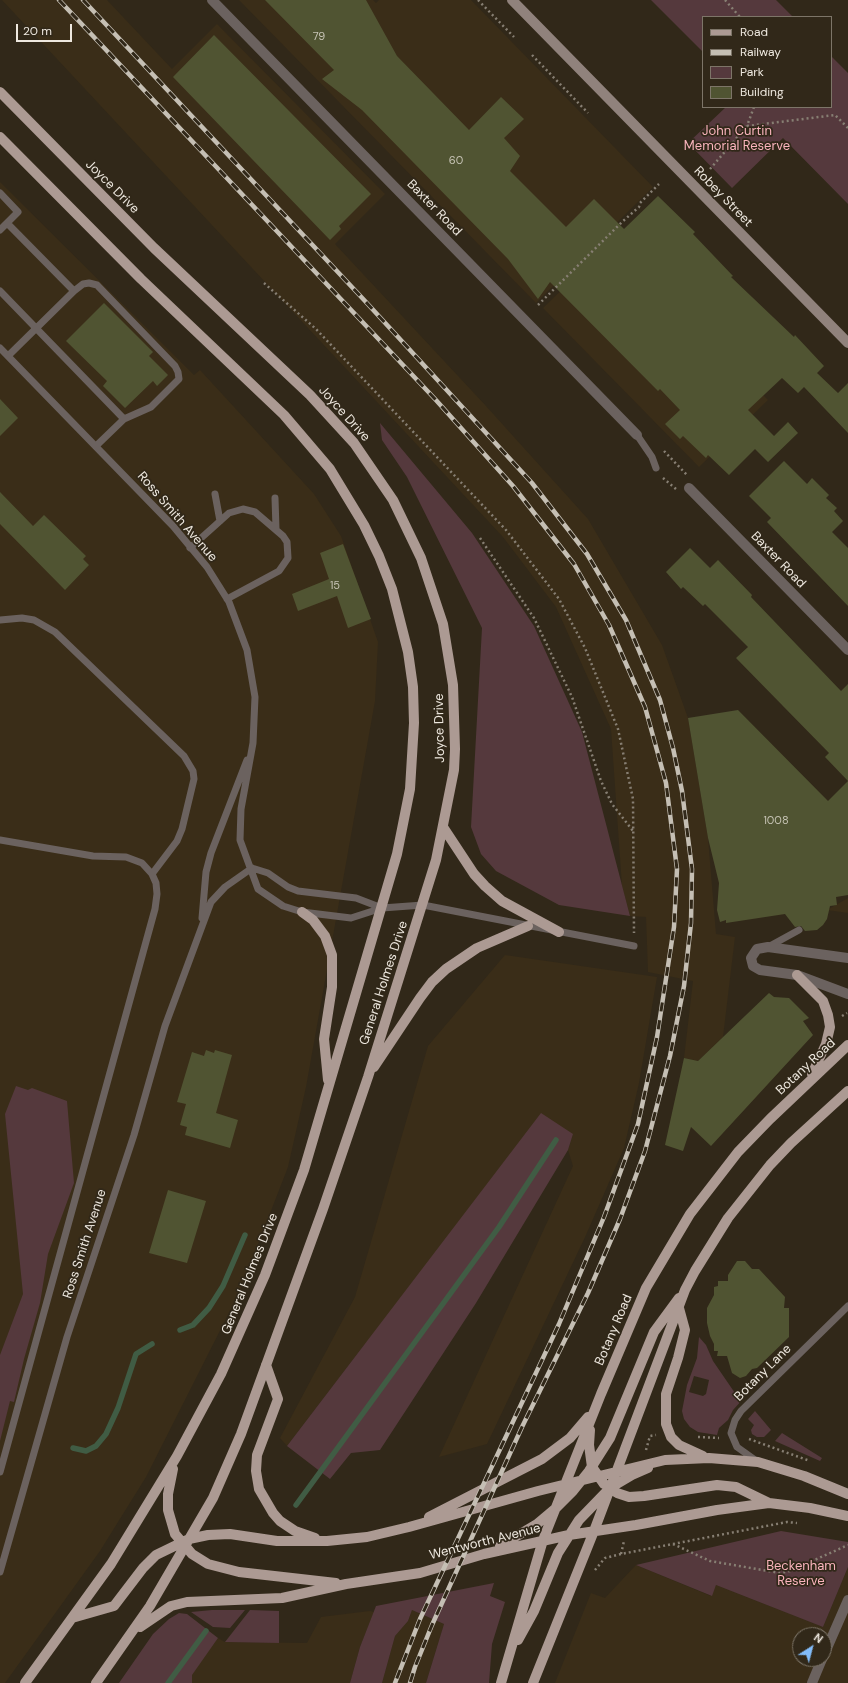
<!DOCTYPE html>
<style>
body{margin:0}
#map{position:relative;width:848px;height:1683px;overflow:hidden;background:#312819;font-family:"DM Sans",sans-serif}
canvas{display:block}
.legend{position:absolute;left:702px;top:16px;width:130px;height:92px;box-sizing:border-box;background:#312819;border:1px solid #7d7568;margin:0;padding:5px 7px;list-style:none;font-size:12px;color:#eee8df}
.legend li{display:flex;align-items:center;gap:8px;height:20px}
.legend b{width:20px;border:1px solid #7d7568}
.north{position:absolute;left:792px;top:1627px;width:40px;height:40px;box-sizing:border-box;background:#312819;border:1px solid #7d7568;border-radius:50%;rotate:36deg;font-size:11px;font-weight:700;line-height:16px;text-align:center;color:#eee8df}
.north::after{content:'';display:block;margin:auto;width:14px;height:18px;background:#82bcfa;clip-path:polygon(50% 0,100% 100%,50% 72%,0 100%)}
.scale{position:absolute;left:16px;top:24px;width:56px;height:18px;box-sizing:border-box;border:2px solid #eee8df;border-top:0;padding-left:5px;font-size:12px;line-height:14px;white-space:nowrap;color:#eee8df;-webkit-text-stroke:3px #312819;paint-order:stroke}
</style>
<div id="map">
<canvas width="848" height="1683"></canvas>
<ul class="legend">
<li><b style="height:5px;background:#ac9a93"></b>Road</li>
<li><b style="height:5px;background:#c5bfb4"></b>Railway</li>
<li><b style="height:11px;background:#55393d"></b>Park</li>
<li><b style="height:11px;background:#505432"></b>Building</li>
</ul>
<div class="north">N</div>
<div class="scale">20 m</div>
</div>
<script>
const ctx = document.querySelector('canvas').getContext('2d');
ctx.lineJoin = 'round';
function fillPath(path, color) { ctx.fillStyle = color; ctx.fill(path, 'evenodd'); }
const toPath = rows => new Path2D(rows.map(r => 'M' + r).join(''));
function trace(path, color, width, dash) { ctx.strokeStyle = color; ctx.lineWidth = width; ctx.lineCap = dash ? 'butt' : 'round'; ctx.setLineDash(dash || []); ctx.stroke(path); }
function drawText(font, color, halo, rows, align = 'center') {
  ctx.font = font + ' "DM Sans",sans-serif'; ctx.lineWidth = 3.5; ctx.setLineDash([]); ctx.textBaseline = 'middle'; ctx.strokeStyle = halo; ctx.fillStyle = color; for (const [text, x, y, turn = 0] of rows) {
    ctx.save(); ctx.translate(x, y); ctx.rotate((+turn || 0) * Math.PI / 180); ctx.textAlign = isNaN(turn) ? turn : align; if (halo) ctx.strokeText(text, 0, 0); ctx.fillText(text, 0, 0); ctx.restore();
  }
}
fillPath(toPath([
 [2,0,107,0,172,69,217,24,385,194,335,244,486,406,588,519,662,645,688,718,708,838,716,934,735,937,723,1037,698,1061,684,1058,693,981,648,972,646,917,630,916,622,886,611,729,556,607,503,537],
 [239,0,373,0,376,3,379,0,471,0,653,187,536,303],
 [0,182,194,375,200,370,314,494,341,536,378,642,375,701,306,1087,288,1167,239,1293,146,1477,100,1551,5,1683,0,1683],
 [612,241,768,400,699,467,543,308],
 [848,898,848,913,827,910],
 [505,955,657,977,639,1083,624,1148,586,1235,487,1444,439,1457,573,1166,568,1150,573,1134,365,1344,287,1446,280,1438,355,1297,428,1046],
 [636,1565,711,1596,716,1585,823,1627,848,1567,848,1683,555,1683,591,1593,605,1598],
 [800,1635,824,1635,824,1659,800,1659],
 [412,1610,444,1624,426,1683,382,1683,395,1636,408,1621],
 [370,1611,374,1612,360,1647,350,1683,192,1683,191,1675,218,1638,225,1642,307,1643,321,1617]
]), '#3a2d18');
fillPath(toPath([
 [651,0,776,0,793,17,703,17,703,52],
 [831,56,848,73,848,204,783,138,732,188,688,143,726,107,831,107],
 [380,423,472,533,534,626,582,732,630,916,559,905,496,871,481,854,471,827,482,628,407,477,382,440],
 [16,1086,28,1090,32,1088,67,1101,74,1183,48,1254,40,1303,24,1359,14,1402,10,1401,0,1441,0,1355,23,1294,5,1114],
 [541,1113,573,1134,568,1150,476,1303,380,1450,351,1453,330,1479,287,1446],
 [699,1337,706,1345,713,1361,737,1396,744,1398,733,1410,728,1420,719,1428,717,1435,698,1432,690,1427,684,1419,682,1411,687,1385,697,1358],
 [694,1376,709,1380,706,1394,703,1396,689,1392],
 [755,1411,771,1430,764,1437,757,1437,752,1434,751,1430,754,1425,748,1419],
 [782,1433,822,1458,820,1461,775,1441],
 [781,1531,848,1542,848,1567,823,1627,716,1585,712,1596,636,1565],
 [494,1583,490,1596,505,1602,492,1644,489,1683,426,1683,444,1624,412,1610,408,1621,395,1636,382,1683,350,1683,360,1647,376,1606],
 [212,1610,245,1610,230,1628,213,1627,191,1612],
 [250,1610,279,1611,279,1643,225,1642],
 [179,1613,187,1614,218,1638,192,1675,192,1683,119,1683,153,1634,169,1619]
]), '#55393d');
trace(toPath([
 [180,1330,193,1325,209,1308,223,1286,245,1235],
 [73,1448,86,1451,96,1446,106,1434,118,1408,136,1354,152,1344],
 [296,1505,499,1227,556,1140],
 [168,1683,206,1631]
]), '#405c44', 5.5);
fillPath(toPath([
 [265,0,366,0,397,56,469,130,501,97,524,119,504,138,520,156,510,171,566,227,594,199,624,229,658,196,695,232,693,234,733,276,731,277,794,337,795,335,824,366,817,373,838,393,848,383,848,433,804,387,798,393,782,378,748,410,774,436,788,422,798,433,768,462,755,449,729,475,708,455,706,458,683,436,680,439,665,424,680,410,660,389,658,391,550,282,538,299,508,259,362,110,322,79,334,70],
 [214,35,371,194,339,226,341,229,330,240,173,77],
 [104,303,153,352,149,356,168,375,157,386,153,381,125,408,103,386,107,381,66,341],
 [0,399,18,418,0,436],
 [784,461,807,484,812,478,829,495,826,498,837,508,834,511,843,521,832,532,848,548,848,606,767,522,771,518,749,496],
 [0,492,33,526,44,515,86,556,83,559,89,565,65,590,0,524],
 [343,544,371,619,348,628,337,596,298,611,292,594,329,579,320,553],
 [690,548,710,568,718,560,752,595,751,597,841,691,848,684,848,781,825,757,829,753,736,658,748,647,705,604,703,606,683,587,681,589,666,572],
 [738,710,828,801,848,781,848,895,836,897,837,905,830,906,827,919,823,925,817,930,805,931,801,926,795,927,785,914,726,923,726,920,720,922,717,910,719,883,708,838,688,718],
 [769,993,774,997,789,998,809,1018,803,1021,813,1035,711,1146,691,1127,683,1151,665,1145,684,1058,698,1061],
 [206,1050,214,1053,215,1050,232,1055,216,1113,238,1120,230,1148,185,1135,187,1127,180,1125,186,1104,177,1102,192,1052,204,1056],
 [168,1190,206,1201,187,1263,149,1253],
 [737,1261,745,1261,752,1269,759,1269,785,1297,784,1308,789,1308,789,1337,757,1368,752,1369,746,1376,740,1378,732,1373,727,1356,717,1356,718,1351,714,1351,714,1344,710,1336,707,1323,707,1308,714,1295,714,1287,718,1286,718,1281,728,1281,728,1275]
]), '#505432');
trace(toPath([
 [478,0,514,37],
 [725,0,740,17],
 [532,55,588,113],
 [747,126,835,115,848,128],
 [710,169,747,126,754,107],
 [264,283,316,329,506,530,559,599,585,648,618,729,633,799,634,933],
 [538,305,622,222,639,207,640,203,659,184],
 [664,451,687,475],
 [663,478,676,489],
 [480,538,534,618,572,697,601,781,612,804,633,831],
 [842,1016,847,1013],
 [698,1437,719,1438],
 [749,1439,810,1461],
 [646,1450,650,1436,656,1435],
 [673,1544,710,1561,780,1573,790,1571,848,1545],
 [621,1554,624,1541],
 [595,1570,605,1558,621,1554,787,1522,797,1523]
]), '#877f73', 2.5, [2, 3]);
trace(toPath([
 [0,193,18,212,0,230],
 [7,223,74,291,8,356],
 [0,291,124,419,96,446],
 [74,291,83,284,89,283,97,285,175,366,178,372,179,379,151,407,124,419],
 [0,348,173,526,207,567,229,602,247,650,255,697,253,743,241,809,240,840,258,889,283,906,302,912,351,918,382,908,423,905,634,946],
 [637,435,652,457,656,468],
 [215,494,220,521],
 [275,498,276,529],
 [190,548,229,513,243,509,255,512,283,536,287,542,288,558,279,571,227,599],
 [0,620,22,618,34,620,55,632,184,756,193,771,194,779,182,829,177,841,152,874,156,883,157,894,155,909,0,1472],
 [0,840,93,856,126,857,142,863,152,874],
 [252,868,268,873,288,887,298,891,356,898,382,908],
 [202,918,206,872,211,853,247,760],
 [768,947,799,930],
 [758,1462,737,1447,731,1433,735,1420,741,1411,848,1306],
 [0,1572,67,1337,134,1135,165,1026,211,902,225,887,252,868]
]), '#6b625f', 7);
trace(toPath([
 [212,0,637,435],
 [689,488,848,650],
 [848,958,768,947,757,949,751,958,753,966,760,970,797,975,848,994],
 [824,1655,848,1600],
 [812,1683,822,1659]
]), '#6b625f', 10);
trace(toPath([
 [512,0,848,343]
]), '#90827c', 10);
trace(toPath([
 [0,92,154,248,310,395,354,443,393,500,421,558,443,624,453,685,455,749,454,770,436,860,368,1077,323,1209,241,1434,213,1498,150,1606,96,1683],
 [0,137,141,279,284,415,330,469,364,525,379,556,392,589,408,652,413,687,414,723,410,789,397,854,304,1170,265,1275,221,1374,177,1456,111,1564,25,1683],
 [443,827,474,874,485,886,502,901,559,932],
 [302,912,313,920,325,936,332,955,332,987,324,1039,328,1080],
 [797,975,823,1001,828,1015,830,1027,826,1044,812,1074],
 [374,1067,420,998,432,982,446,969,477,948,528,926],
 [679,1308,685,1330,678,1358,666,1394,666,1424,671,1437,679,1445,703,1456],
 [266,1365,278,1399,257,1455,256,1471,259,1489,273,1513,280,1521,295,1531,315,1538],
 [590,1430,589,1445,592,1467,604,1484,617,1493,629,1497,644,1496,717,1485,736,1487,769,1503],
 [173,1469,168,1494,168,1510,175,1534,192,1554,208,1564,239,1572,336,1583],
 [429,1517,542,1459,570,1438,588,1417],
 [500,1546,537,1524,556,1508,573,1491,589,1471,610,1438,654,1332,679,1298],
 [72,1618,114,1606,143,1568,156,1555,189,1539,208,1535,230,1534,277,1541,327,1541,367,1537,409,1527,538,1491,665,1460,709,1458,758,1462,804,1476,848,1494],
 [140,1627,171,1606,187,1602,282,1598,346,1584,420,1573,484,1554,569,1535,636,1525,717,1510,769,1503,810,1508,848,1516],
 [518,1640,534,1611,558,1553,579,1520,610,1488,632,1475,648,1468],
 [501,1683,543,1540,601,1394,646,1288,690,1214,738,1152,770,1119,848,1045],
 [533,1683,594,1531,685,1290,695,1271,728,1218,770,1165,791,1143,848,1091]
]), '#ac9a93', 10);
const rail = toPath([
 [59,0,435,399,513,486,574,564,609,625,645,707,666,783,677,869,674,927,657,1037,638,1124,604,1217,559,1324,420,1619,395,1683],
 [83,0,365,301,532,483,587,554,626,620,660,700,673,748,682,791,692,869,691,923,684,986,670,1056,645,1151,620,1219,588,1293,522,1427,432,1625,415,1667,410,1683]
]);
trace(rail, '#c5bfb4', 4.5);
trace(rail, '#312819', 3, [9]);
drawText('11px', '#c6c3b4', null, [
 ["79",319,37],
 ["60",456,161],
 ["15",335,586],
 ["1008",776,821]
]);
drawText('13px', '#fab4bd', '#312819', [
 ["John Curtin",737,132],
 ["Memorial Reserve",737,147],
 ["Beckenham",801,1567],
 ["Reserve",801,1582]
]);
drawText('13px', '#eee8df', '#312819', [
 ["Joyce Drive",112,187,45],
 ["Robey Street",723,197,46],
 ["Baxter Road",434,208,46],
 ["Joyce Drive",344,414,48],
 ["Ross Smith Avenue",177,517,49],
 ["Baxter Road",778,560,46],
 ["Joyce Drive",440,728,-91],
 ["General Holmes Drive",384,983,-72],
 ["Botany Road",806,1067,-43],
 ["Ross Smith Avenue",85,1244,-72],
 ["General Holmes Drive",250,1274,-68],
 ["Botany Road",614,1330,-67],
 ["Botany Lane",763,1373,-45],
 ["Wentworth Avenue",485,1542,-14]
]);
</script>
